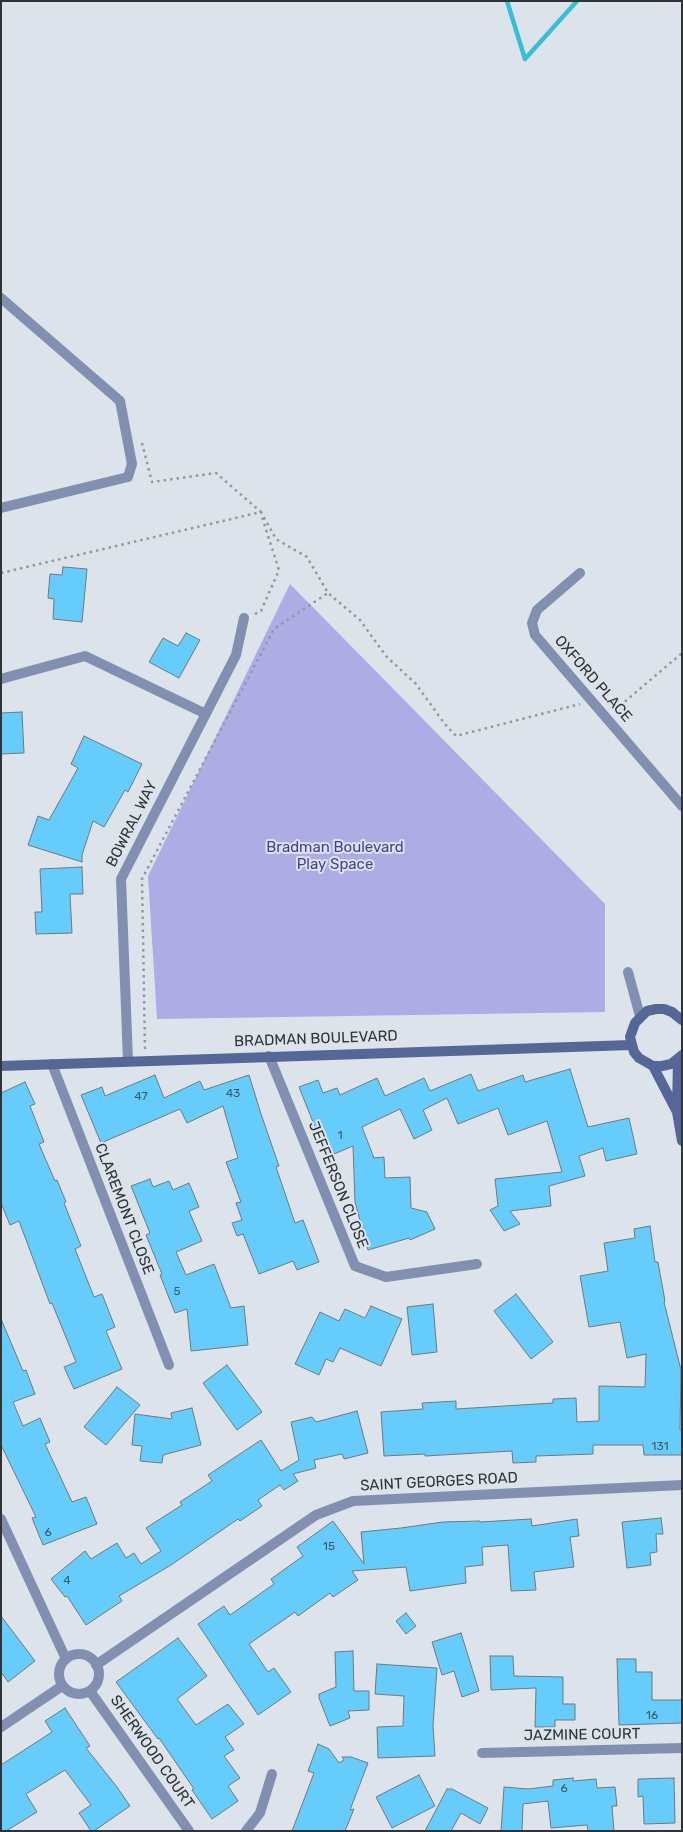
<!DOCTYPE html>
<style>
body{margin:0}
#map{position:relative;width:683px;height:1832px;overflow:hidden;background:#dce3eb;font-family:Rubik,sans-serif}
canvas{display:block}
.frame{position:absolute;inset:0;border:2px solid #313436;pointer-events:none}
</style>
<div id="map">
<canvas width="683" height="1832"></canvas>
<div class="frame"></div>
</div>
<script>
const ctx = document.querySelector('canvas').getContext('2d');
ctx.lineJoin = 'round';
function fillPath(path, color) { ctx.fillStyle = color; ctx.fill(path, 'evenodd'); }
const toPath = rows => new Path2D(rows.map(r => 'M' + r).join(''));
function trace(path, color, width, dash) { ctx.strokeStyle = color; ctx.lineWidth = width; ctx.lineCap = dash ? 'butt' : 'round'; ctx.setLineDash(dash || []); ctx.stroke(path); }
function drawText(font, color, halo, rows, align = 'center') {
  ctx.font = font + ' Rubik,sans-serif'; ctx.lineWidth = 4; ctx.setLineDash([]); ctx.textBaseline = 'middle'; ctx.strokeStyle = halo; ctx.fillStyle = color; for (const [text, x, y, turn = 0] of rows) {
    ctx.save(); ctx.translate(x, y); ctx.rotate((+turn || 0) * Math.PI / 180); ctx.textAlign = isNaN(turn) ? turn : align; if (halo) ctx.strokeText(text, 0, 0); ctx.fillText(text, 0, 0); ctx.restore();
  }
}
fillPath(toPath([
 [290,584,605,904,605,1012,157,1019,148,876]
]), '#aeace5');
trace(toPath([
 [507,1,525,59,577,1]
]), '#37bfd7', 4.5);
const building = toPath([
 [63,567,87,569,82,622,53,619,54,599,48,598,50,574,62,575,63,567],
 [186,633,200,640,179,678,149,662,163,638,178,646,186,633],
 [22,712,24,753,1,754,1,713,22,712],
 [84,736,142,764,128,792,125,790,104,827,93,821,82,855,82,862,28,845,38,816,49,820,78,768,71,764,84,736],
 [82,867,83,894,70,894,72,933,36,934,35,912,42,912,40,869,82,867],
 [570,1069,588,1127,629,1118,637,1154,606,1161,603,1148,579,1156,585,1176,549,1186,551,1206,510,1211,520,1224,504,1231,490,1210,498,1206,495,1179,562,1172,547,1121,508,1135,498,1108,458,1124,447,1098,423,1110,432,1130,414,1139,400,1109,362,1127,374,1158,384,1157,385,1178,410,1177,411,1208,427,1212,435,1229,410,1240,409,1238,368,1250,355,1202,353,1146,327,1157,299,1087,318,1080,323,1093,337,1088,340,1095,377,1078,385,1096,424,1078,430,1091,471,1074,478,1091,523,1075,525,1082,570,1069],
 [155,1075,164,1098,200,1081,204,1090,249,1075,261,1114,279,1166,276,1167,295,1223,303,1220,319,1262,297,1270,293,1261,259,1274,243,1234,237,1236,232,1223,242,1220,236,1203,241,1202,226,1162,238,1158,223,1106,187,1123,180,1109,101,1143,81,1095,102,1087,105,1096,155,1075],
 [25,1082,35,1104,30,1106,44,1142,39,1144,55,1181,57,1180,66,1202,64,1203,81,1246,75,1249,94,1297,102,1294,115,1327,106,1331,122,1369,74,1389,64,1367,76,1362,52,1303,50,1304,19,1221,10,1225,1,1203,1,1093,25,1082],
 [150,1179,153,1187,169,1181,173,1190,189,1183,199,1207,189,1211,202,1241,176,1252,186,1275,214,1264,231,1308,244,1306,248,1345,191,1351,187,1309,175,1313,160,1275,162,1274,146,1235,150,1233,131,1186,150,1179],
 [650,1226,655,1262,658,1262,665,1301,664,1302,681,1370,680,1430,682,1430,682,1455,644,1455,643,1445,593,1445,593,1454,536,1456,536,1462,513,1463,512,1451,425,1456,425,1454,384,1456,381,1412,423,1409,422,1403,456,1401,456,1409,553,1403,553,1399,576,1398,577,1422,599,1421,599,1386,645,1387,646,1354,627,1358,620,1322,589,1327,580,1276,608,1271,604,1243,635,1238,634,1229,650,1226],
 [516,1294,553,1342,531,1359,494,1311,516,1294],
 [433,1304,437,1352,412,1355,407,1307,433,1304],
 [371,1306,402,1319,381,1366,340,1348,333,1362,326,1359,319,1375,295,1364,320,1312,339,1321,345,1309,365,1318,371,1306],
 [1,1319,23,1371,26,1370,35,1394,13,1402,23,1426,40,1418,50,1442,45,1444,72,1502,86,1497,97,1524,43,1545,32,1518,36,1517,1,1445,1,1319],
 [227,1365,262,1412,237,1430,203,1383,227,1365],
 [117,1387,140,1405,106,1445,84,1427,117,1387],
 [192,1408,201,1445,163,1455,162,1463,140,1461,142,1446,132,1445,135,1414,172,1419,171,1413,192,1408],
 [357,1411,368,1453,344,1459,342,1454,314,1460,316,1468,293,1474,298,1481,284,1490,280,1485,258,1500,262,1506,240,1521,238,1519,171,1565,119,1596,122,1601,86,1625,67,1596,65,1597,51,1579,85,1551,91,1559,117,1543,126,1558,134,1553,141,1564,161,1551,146,1528,182,1505,180,1502,212,1481,208,1475,261,1440,281,1471,299,1460,291,1422,312,1417,316,1422,357,1411],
 [661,1518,663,1534,656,1534,657,1552,650,1553,651,1565,627,1568,622,1522,661,1518],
 [531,1519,532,1526,577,1519,579,1536,570,1537,574,1567,534,1572,536,1590,511,1591,508,1545,482,1547,483,1565,465,1567,466,1583,410,1591,406,1567,352,1571,358,1580,333,1597,330,1593,298,1616,295,1612,249,1644,268,1672,274,1668,291,1692,258,1715,198,1624,224,1606,230,1615,274,1584,271,1579,303,1556,297,1547,333,1521,364,1564,361,1532,401,1528,443,1522,480,1521,480,1522,531,1519],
 [406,1613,416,1626,406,1634,396,1621,406,1613],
 [1,1616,35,1661,8,1682,1,1672,1,1616],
 [461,1633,479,1691,462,1697,454,1671,442,1675,432,1642,461,1633],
 [178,1638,207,1676,177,1699,196,1725,228,1704,244,1724,225,1737,234,1750,224,1756,240,1778,228,1786,238,1801,212,1819,192,1790,194,1789,159,1738,158,1739,116,1682,178,1638],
 [353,1651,354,1691,369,1691,369,1710,348,1711,350,1718,330,1726,319,1698,319,1694,336,1687,335,1652,353,1651],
 [490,1656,513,1656,514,1676,563,1677,563,1704,575,1704,575,1720,555,1720,555,1727,535,1727,536,1688,491,1690,490,1656],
 [617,1659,636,1659,636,1672,652,1672,652,1700,682,1700,682,1723,619,1725,617,1659],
 [377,1664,437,1668,433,1726,435,1756,378,1758,377,1727,403,1726,404,1696,375,1694,377,1664],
 [65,1708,90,1746,86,1748,117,1787,130,1806,94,1831,91,1831,79,1813,91,1805,65,1770,26,1794,37,1812,6,1831,1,1831,1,1765,52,1732,45,1721,65,1708],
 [318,1744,329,1749,339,1763,344,1760,342,1757,351,1757,368,1763,350,1810,354,1809,345,1831,292,1831,314,1773,308,1771,318,1744],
 [419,1775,435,1806,392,1828,376,1797,419,1775],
 [573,1778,573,1781,596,1779,597,1788,615,1787,617,1806,612,1806,614,1831,588,1831,587,1825,551,1828,548,1801,523,1804,522,1831,501,1831,504,1787,528,1789,553,1786,553,1780,573,1778],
 [674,1778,675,1823,644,1824,643,1796,638,1797,638,1779,674,1778],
 [447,1789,452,1789,488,1808,480,1824,461,1813,451,1831,425,1831,447,1789]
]);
fillPath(building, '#66ccfc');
trace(building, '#70797d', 1);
trace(toPath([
 [142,443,152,482,216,473,261,512],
 [1,573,261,512,276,539,307,557,328,593,360,620,386,656,416,684,444,723,456,736,580,704],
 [255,614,261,611,279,570,262,517],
 [615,710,682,653],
 [145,1049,142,879,274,629,328,593]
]), '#93999e', 2.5, [2.5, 4]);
trace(toPath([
 [1,298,120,401,132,464,128,477,1,508],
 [580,573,537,610,532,623,535,635,682,806],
 [1,679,85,656,206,714],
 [628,972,640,1016],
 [269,1056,355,1266,386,1277,477,1264],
 [128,1061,121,879,236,655,244,618],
 [52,1064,169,1365],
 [1,1519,66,1659],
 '59 1674a20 20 0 1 1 40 0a20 20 0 1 1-40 0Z',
 [96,1665,316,1515,353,1501,682,1485],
 [90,1691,189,1831],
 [1,1727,62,1686],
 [482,1753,682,1748],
 [246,1831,260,1813,272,1774]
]), '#828fb1', 10);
trace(toPath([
 [682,1020,672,1012,664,1009,656,1009,647,1011,635,1023,630,1037,634,1052,639,1058,653,1066,662,1066,671,1064,682,1055],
 [1,1066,631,1045],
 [653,1066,677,1112,682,1141],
 [677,1111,678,1059]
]), '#546797', 10);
drawText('12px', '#3e5a68', null, [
 ["43",233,1094],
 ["47",141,1097],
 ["1",340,1136],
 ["5",177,1292],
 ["131",660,1447],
 ["6",48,1533],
 ["15",329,1547],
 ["4",67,1581],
 ["16",652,1716],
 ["6",564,1789]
]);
drawText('15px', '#313436', '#dce3eb', [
 ["OXFORD PLACE",593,679,49],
 ["BOWRAL WAY",132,824,-63],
 ["BRADMAN BOULEVARD",316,1039,-2],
 ["JEFFERSON CLOSE",338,1185,68],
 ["CLAREMONT CLOSE",124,1209,69],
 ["SAINT GEORGES ROAD",439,1482,-3],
 ["JAZMINE COURT",582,1735,-1],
 ["SHERWOOD COURT",152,1752,55]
]);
drawText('15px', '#4b3a98', '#dce3eb', [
 ["Bradman Boulevard",335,848],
 ["Play Space",335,865]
]);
</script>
